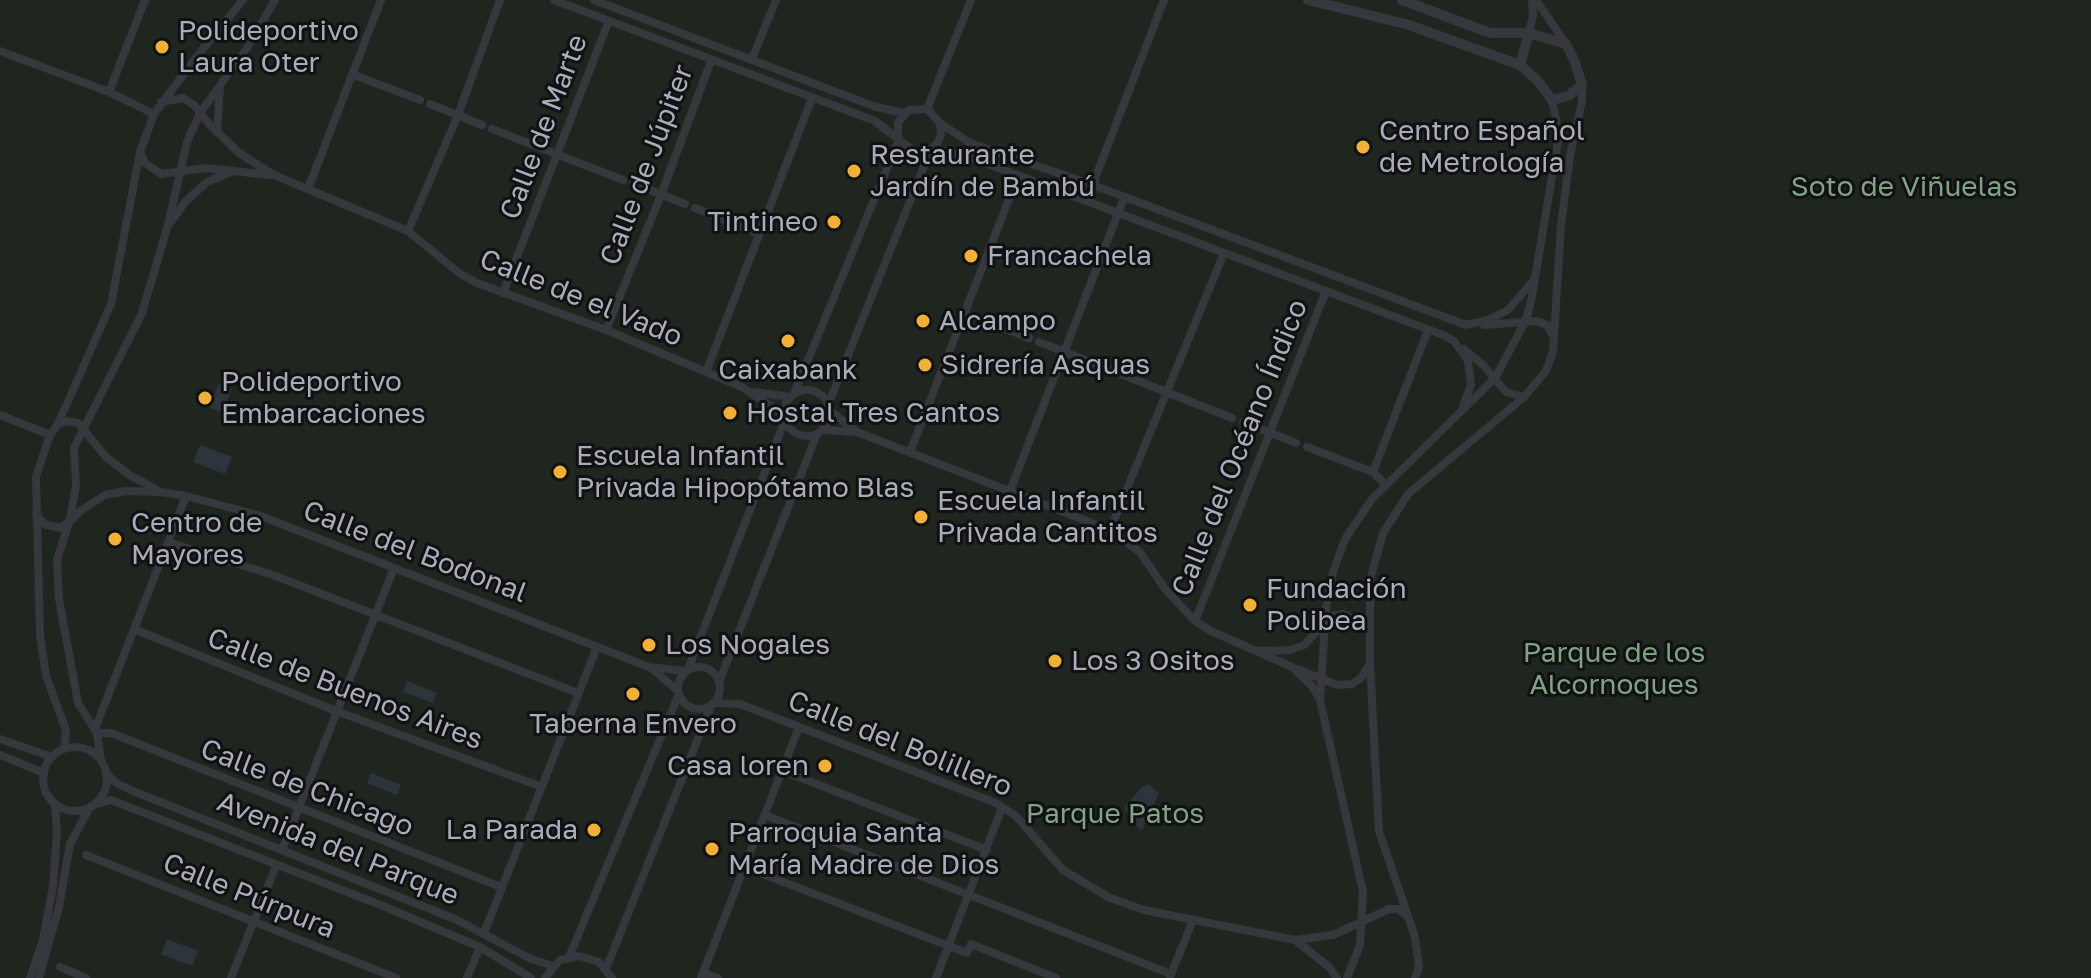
<!DOCTYPE html>
<meta charset="utf-8">
<style>
body{margin:0}
canvas{display:block;background:#161618}
</style>
<canvas width="2091" height="978"></canvas>
<script>
const ctx = document.querySelector('canvas').getContext('2d');
ctx.lineJoin = 'round';
function fillPath(path, color) { ctx.fillStyle = color; ctx.fill(path, 'evenodd'); }
const toPath = rows => new Path2D(rows.map(r => 'M' + r).join(''));
function trace(path, color, width, dash) { ctx.strokeStyle = color; ctx.lineWidth = width; ctx.lineCap = dash ? 'butt' : 'round'; ctx.setLineDash(dash || []); ctx.stroke(path); }
function drawText(font, color, halo, rows, align = 'center') {
  ctx.font = font + ' "Golos Text",sans-serif'; ctx.lineWidth = 6; ctx.setLineDash([]); ctx.textBaseline = 'middle'; ctx.strokeStyle = halo; ctx.fillStyle = color; for (const [text, x, y, turn = 0] of rows) {
    ctx.save(); ctx.translate(x, y); ctx.rotate((+turn || 0) * Math.PI / 180); ctx.textAlign = isNaN(turn) ? turn : align; if (halo) ctx.strokeText(text, 0, 0); ctx.fillText(text, 0, 0); ctx.restore();
  }
}
fillPath(toPath([
 [0,0,2091,0,2091,978,0,978]
]), '#1e261f');
fillPath(toPath([
 [219,383,232,389,222,413,209,407],
 [200,445,232,457,225,474,193,462],
 [407,681,437,693,433,703,403,692],
 [371,773,401,785,397,795,367,783],
 [1149,784,1159,794,1142,830,1131,821,1124,807,1142,787],
 [167,939,198,951,192,966,161,954]
]), '#2c353c');
trace(toPath([
 [554,0,875,121,915,152,927,151,937,144,941,134,940,123,927,109,909,110,898,122,898,138],
 [594,0,876,107,904,113],
 [1536,0,1566,44],
 [1529,33,1533,15,1532,0],
 [0,51,109,92,154,114],
 [752,59,776,0],
 [354,75,420,100],
 [109,92,145,0],
 [161,102,183,98,194,105,209,124,239,153,274,175,408,231,459,273,477,283,606,330,742,387,784,415],
 [430,104,482,125],
 [927,109,971,0],
 [940,123,970,143,1093,185,1466,325,1488,320,1508,310,1533,281],
 [492,129,623,180],
 [217,132,220,86],
 [933,148,969,157,1443,335,1454,341,1468,361,1471,385,1463,406],
 [141,154,145,163,161,174,206,168,269,175],
 [633,183,685,204],
 [308,189,381,0],
 [1090,202,1096,176,1164,0],
 [695,208,759,234],
 [171,222,185,202,207,182,233,171],
 [408,231,458,115,500,0],
 [503,293,608,23],
 [964,313,1029,338],
 [1484,325,1537,321,1547,325,1554,338],
 [606,330,661,195,711,61],
 [1039,342,1093,363],
 [1464,349,1483,365,1506,392,1524,397],
 [1103,367,1232,418],
 [706,372,812,98],
 '784 413a23 23 0 1 1 46 0a23 23 0 1 1-46 0Z',
 [754,392,790,397],
 [794,394,899,139],
 [828,405,931,149],
 [829,410,857,432,1110,530,1140,552,1165,589,1195,621,1211,631,1292,667,1312,686,1320,699],
 [0,415,50,435],
 [1243,422,1296,443],
 [58,424,67,421,78,423,106,457,131,476,156,489],
 [822,430,857,432],
 [1307,447,1373,472,1385,484],
 [910,452,1013,189,1021,177],
 [1373,472,1428,330],
 [1010,491,1124,198],
 [36,515,46,525,62,528,83,509,105,495,125,491,161,492,186,496,258,515,649,667,685,671],
 [1110,530,1224,253],
 [168,542,273,575,578,693],
 [1195,621,1326,291],
 [134,629,336,711,542,787],
 [1259,651,1290,650,1304,645,1332,616,1343,614,1369,626],
 '678 688a21 21 0 1 1 42 0a21 21 0 1 1-42 0Z',
 [650,667,677,690],
 [688,669,785,420],
 [1297,669,1337,685,1352,684,1361,678,1368,667],
 [719,682,817,434],
 [713,703,740,704,996,803,1016,816,1063,870,1108,897,1144,910,1295,940,1333,935,1389,909,1398,909,1408,917],
 [95,729,186,496],
 [97,733,111,733,501,887],
 [0,739,52,757],
 '43 779a32 32 0 1 1 64 0a32 32 0 1 1-64 0Z',
 [64,749,66,730,46,676,40,635,36,477,50,435,58,424,111,304,140,152,154,114,194,60,243,0],
 [0,755,44,773],
 [101,761,97,733,78,703,59,599,57,560,70,519,76,486,74,448,142,313,168,225,187,142,200,113,247,48,275,0],
 [783,771,987,850],
 [106,774,118,784,133,791,455,919,531,959,553,966],
 [93,805,111,800,378,904,480,947,531,978],
 [765,815,1171,974],
 [282,850,394,568],
 [86,855,396,978],
 [745,867,967,953,971,944,1056,978],
 [484,933,597,647],
 [1295,940,1329,967,1337,978],
 [569,957,678,696],
 [60,967,86,978],
 [606,969,711,706],
 [704,973,718,978],
 [1170,977,1193,920],
 [30,978,43,940,53,886,57,833,55,803],
 [39,978,59,907,70,844,90,807],
 [231,978,276,866],
 [467,978,480,947],
 [545,978,560,960,579,956,599,962,612,978],
 [701,978,799,727],
 [936,978,1002,808],
 [1347,978,1360,945,1363,892,1320,700,1326,608,1333,572,1345,539,1372,499,1495,378,1525,322,1531,302,1559,135,1552,100],
 [1415,978,1419,967,1415,937,1379,831,1370,663,1370,580,1383,533,1408,494,1524,397,1546,371,1553,352,1561,225,1570,156,1582,101,1582,85]
]), '#37383d', 8);
trace(toPath([
 [1308,0,1409,25,1520,65],
 [1402,0,1490,33,1529,33,1566,44,1575,62,1582,85,1568,96,1552,100,1538,81,1520,65,1529,33]
]), '#37383d', 10);
for (const [x, y, r, color] of [
 [162,47,8,"#f2b134"],
 [1363,147,8,"#f2b134"],
 [854,171,8,"#f2b134"],
 [834,222,8,"#f2b134"],
 [971,256,8,"#f2b134"],
 [923,321,8,"#f2b134"],
 [788,341,8,"#f2b134"],
 [925,365,8,"#f2b134"],
 [205,398,8,"#f2b134"],
 [730,413,8,"#f2b134"],
 [560,472,8,"#f2b134"],
 [921,517,8,"#f2b134"],
 [115,539,8,"#f2b134"],
 [1250,605,8,"#f2b134"],
 [649,645,8,"#f2b134"],
 [1055,661,8,"#f2b134"],
 [633,694,8,"#f2b134"],
 [825,766,8,"#f2b134"],
 [594,830,8,"#f2b134"],
 [712,849,8,"#f2b134"]
]) { const dot = new Path2D(); dot.arc(x, y, r, 0, 2 * Math.PI); ctx.fillStyle = color; ctx.fill(dot); trace(dot, '#111113', 3); }
drawText('28px', '#a8adb8', '#111113', [
 ["Polideportivo",178,31],
 ["Laura Oter",178,63],
 ["Centro Español",1379,131],
 ["de Metrología",1379,163],
 ["Restaurante",870,155],
 ["Jardín de Bambú",870,187],
 ["Tintineo",818,222,"right"],
 ["Francachela",987,256],
 ["Alcampo",939,321],
 ["Sidrería Asquas",941,365],
 ["Caixabank",788,370,"center"],
 ["Polideportivo",221,382],
 ["Embarcaciones",221,414],
 ["Hostal Tres Cantos",746,413],
 ["Escuela Infantil",576,456],
 ["Privada Hipopótamo Blas",576,488],
 ["Escuela Infantil",937,501],
 ["Privada Cantitos",937,533],
 ["Centro de",131,523],
 ["Mayores",131,555],
 ["Fundación",1266,589],
 ["Polibea",1266,621],
 ["Los Nogales",665,645],
 ["Los 3 Ositos",1071,661],
 ["Taberna Envero",633,724,"center"],
 ["Casa loren",809,766,"right"],
 ["La Parada",578,830,"right"],
 ["Parroquia Santa",728,833],
 ["María Madre de Dios",728,865]
], 'left');
drawText('28px', '#a8adb8', '#111113', [
 ["Calle de Marte",544,127,-69],
 ["Calle de Júpiter",647,165,-69],
 ["Calle de el Vado",581,298,22],
 ["Calle del Océano Índico",1240,448,-68],
 ["Calle del Bodonal",415,552,21],
 ["Calle de Buenos Aires",345,689,21],
 ["Calle del Bolillero",900,744,22],
 ["Calle de Chicago",307,788,21],
 ["Avenida del Parque",338,849,22],
 ["Calle Púrpura",249,896,22]
]);
drawText('28px', '#7fa381', '#111113', [
 ["Soto de Viñuelas",1904,187],
 ["Parque de los",1614,653],
 ["Alcornoques",1614,685],
 ["Parque Patos",1115,814]
]);
</script>
